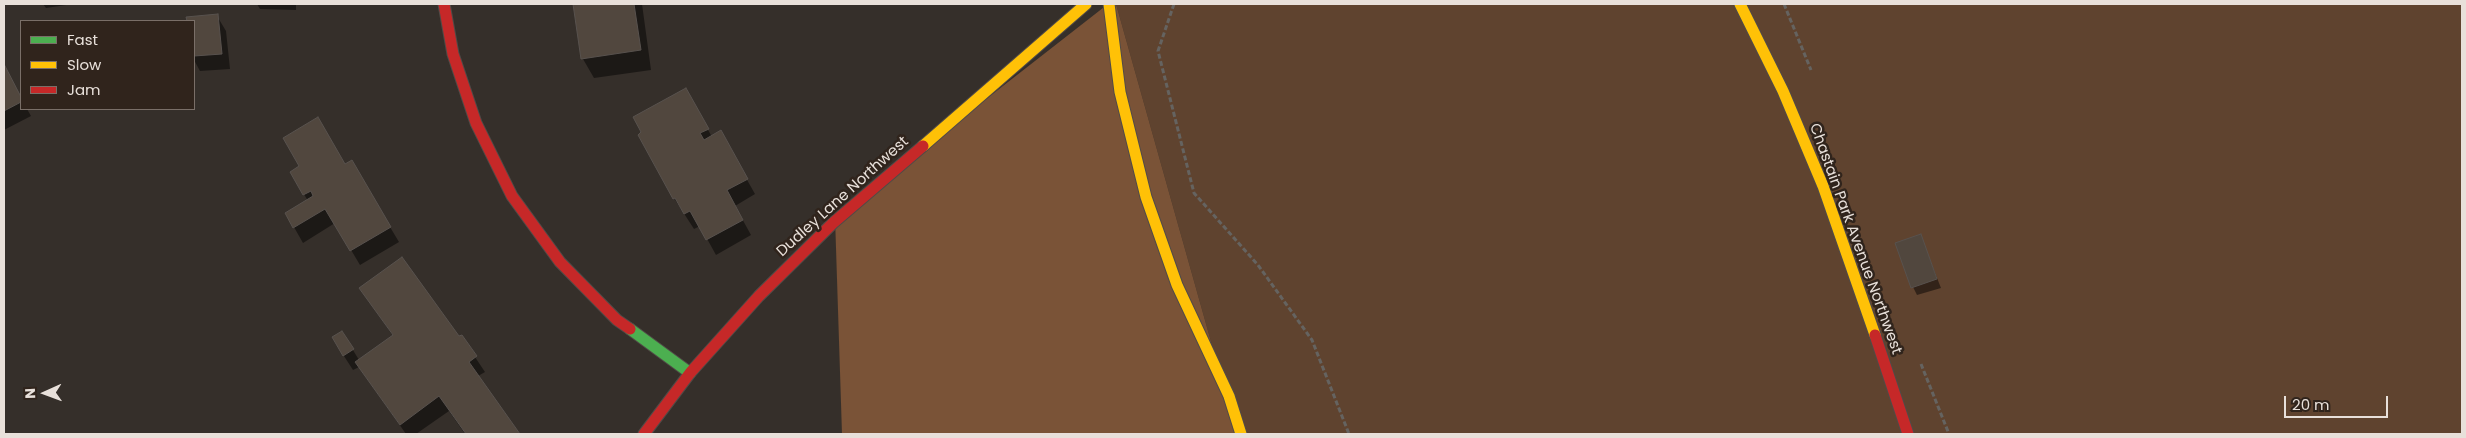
<!DOCTYPE html>
<style>
body{margin:0}
#map{position:relative;width:2466px;height:438px;overflow:hidden;background:#352f2a;font-family:Poppins,sans-serif}
canvas{display:block}
.frame{position:absolute;inset:0;border:5px solid #e8e0da;pointer-events:none}
.legend{position:absolute;left:20px;top:20px;width:175px;height:90px;box-sizing:border-box;background:#30241c;border:1px solid #7a6f68;margin:0;padding:6px 9px;list-style:none;font-size:15px;color:#e8e0da}
.legend li{display:flex;align-items:center;gap:10px;height:25px}
.legend b{width:25px;border:1px solid #7a6f68}
.north{position:absolute;left:20px;top:368px;width:50px;height:50px;-webkit-text-stroke:4px #30241c;paint-order:stroke;rotate:268deg;font-size:14px;font-weight:700;line-height:20px;text-align:center;color:#e8e0da}
.north::after{content:'';display:block;margin:auto;width:18px;height:22px;background:#e8e0da;clip-path:polygon(50% 0,100% 100%,50% 72%,0 100%)}
.scale{position:absolute;left:2284px;top:396px;width:104px;height:22px;box-sizing:border-box;border:2px solid #e8e0da;border-top:0;padding-left:6px;font-size:15px;line-height:18px;white-space:nowrap;color:#e8e0da;-webkit-text-stroke:4px #30241c;paint-order:stroke}
</style>
<div id="map">
<canvas width="2466" height="438"></canvas>
<div class="frame"></div>
<ul class="legend">
<li><b style="height:6px;background:#4caf50"></b>Fast</li>
<li><b style="height:6px;background:#ffc107"></b>Slow</li>
<li><b style="height:6px;background:#c62828"></b>Jam</li>
</ul>
<div class="north">N</div>
<div class="scale">20 m</div>
</div>
<script>
const ctx = document.querySelector('canvas').getContext('2d');
ctx.lineJoin = 'round';
function fillPath(path, color) { ctx.fillStyle = color; ctx.fill(path, 'evenodd'); }
const toPath = rows => new Path2D(rows.map(r => 'M' + r).join(''));
function trace(path, color, width, dash) { ctx.strokeStyle = color; ctx.lineWidth = width; ctx.lineCap = dash ? 'butt' : 'round'; ctx.setLineDash(dash || []); ctx.stroke(path); }
function drawText(font, color, halo, rows, align = 'center') {
  ctx.font = font + ' Poppins,sans-serif'; ctx.lineWidth = 5; ctx.setLineDash([]); ctx.textBaseline = 'middle'; ctx.strokeStyle = halo; ctx.fillStyle = color; for (const [text, x, y, turn = 0] of rows) {
    ctx.save(); ctx.translate(x, y); ctx.rotate((+turn || 0) * Math.PI / 180); ctx.textAlign = isNaN(turn) ? turn : align; if (halo) ctx.strokeText(text, 0, 0); ctx.fillText(text, 0, 0); ctx.restore();
  }
}
fillPath(toPath([
 [1116,4,2462,4,2462,434,1237,434]
]), '#5f432f');
fillPath(toPath([
 [1108,4,1116,4,1237,434,842,434,835,217]
]), '#7a5337');
fillPath(toPath([
 [43,4,73,4,46,8],
 [257,4,296,4,296,10,260,9],
 [574,4,642,4,651,70,594,78,583,59],
 [217,16,226,31,230,69,200,71,194,60,194,21,188,21,188,18],
 [4,66,21,98,21,109,27,109,31,116,4,130],
 [685,89,712,137,720,132,755,194,735,206,751,235,716,255,700,226,694,229,674,198],
 [351,162,399,242,360,265,335,223,303,243,286,213,308,201,291,172,345,166],
 [1920,235,1941,288,1917,295,1913,287],
 [361,288,459,338,461,336,485,372,478,376,520,434,465,434,449,411,416,434,406,434,359,367,353,370,342,353,342,332,359,360,393,336]
]), '#0007');
const building = toPath([
 [573,4,634,4,641,50,581,59,573,4],
 [218,14,222,54,194,56,194,21,187,21,186,17,218,14],
 [4,64,21,97,21,102,4,111,4,64],
 [686,88,709,129,700,133,704,140,721,130,748,179,727,190,743,220,706,240,690,211,684,214,675,198,673,199,638,135,641,132,633,117,686,88],
 [318,117,345,164,352,160,391,227,350,251,325,209,293,228,285,213,313,196,311,191,303,195,290,172,299,166,283,138,318,117],
 [1921,234,1937,279,1911,288,1895,243,1921,234],
 [402,257,459,336,462,335,477,356,469,362,520,434,466,434,439,396,400,425,355,362,393,335,359,288,402,257],
 [342,331,354,349,343,356,332,337,342,331]
]);
fillPath(building, '#51473e');
trace(building, '#58524e', 1);
const fast = toPath([
 [630,329,690,373]
]);
const slow = toPath([
 [1109,4,1120,92,1146,197,1177,285,1229,396,1241,434],
 [1740,4,1783,91,1823,186,1875,335],
 [923,146,1086,4]
]);
const jam = toPath([
 [444,4,453,54,476,123,512,196,560,262,617,320,630,329],
 [1875,335,1908,434],
 [644,434,690,373,759,296,833,223,923,146]
]);
trace(fast, '#514b47', 13);
trace(slow, '#514b47', 13);
trace(jam, '#514b47', 13);
trace(toPath([
 [1174,4,1158,51,1194,193,1258,265,1312,340,1349,434],
 [1784,4,1811,70],
 [1921,364,1949,434]
]), '#656360', 3, [5, 2.5]);
trace(fast, '#4caf50', 11);
trace(slow, '#ffc107', 11);
trace(jam, '#c62828', 11);
drawText('15px', '#e8e0da', '#30241c', [
 ["Dudley Lane Northwest",843,197,-42],
 ["Chastain Park Avenue Northwest",1855,239,70]
]);
</script>
